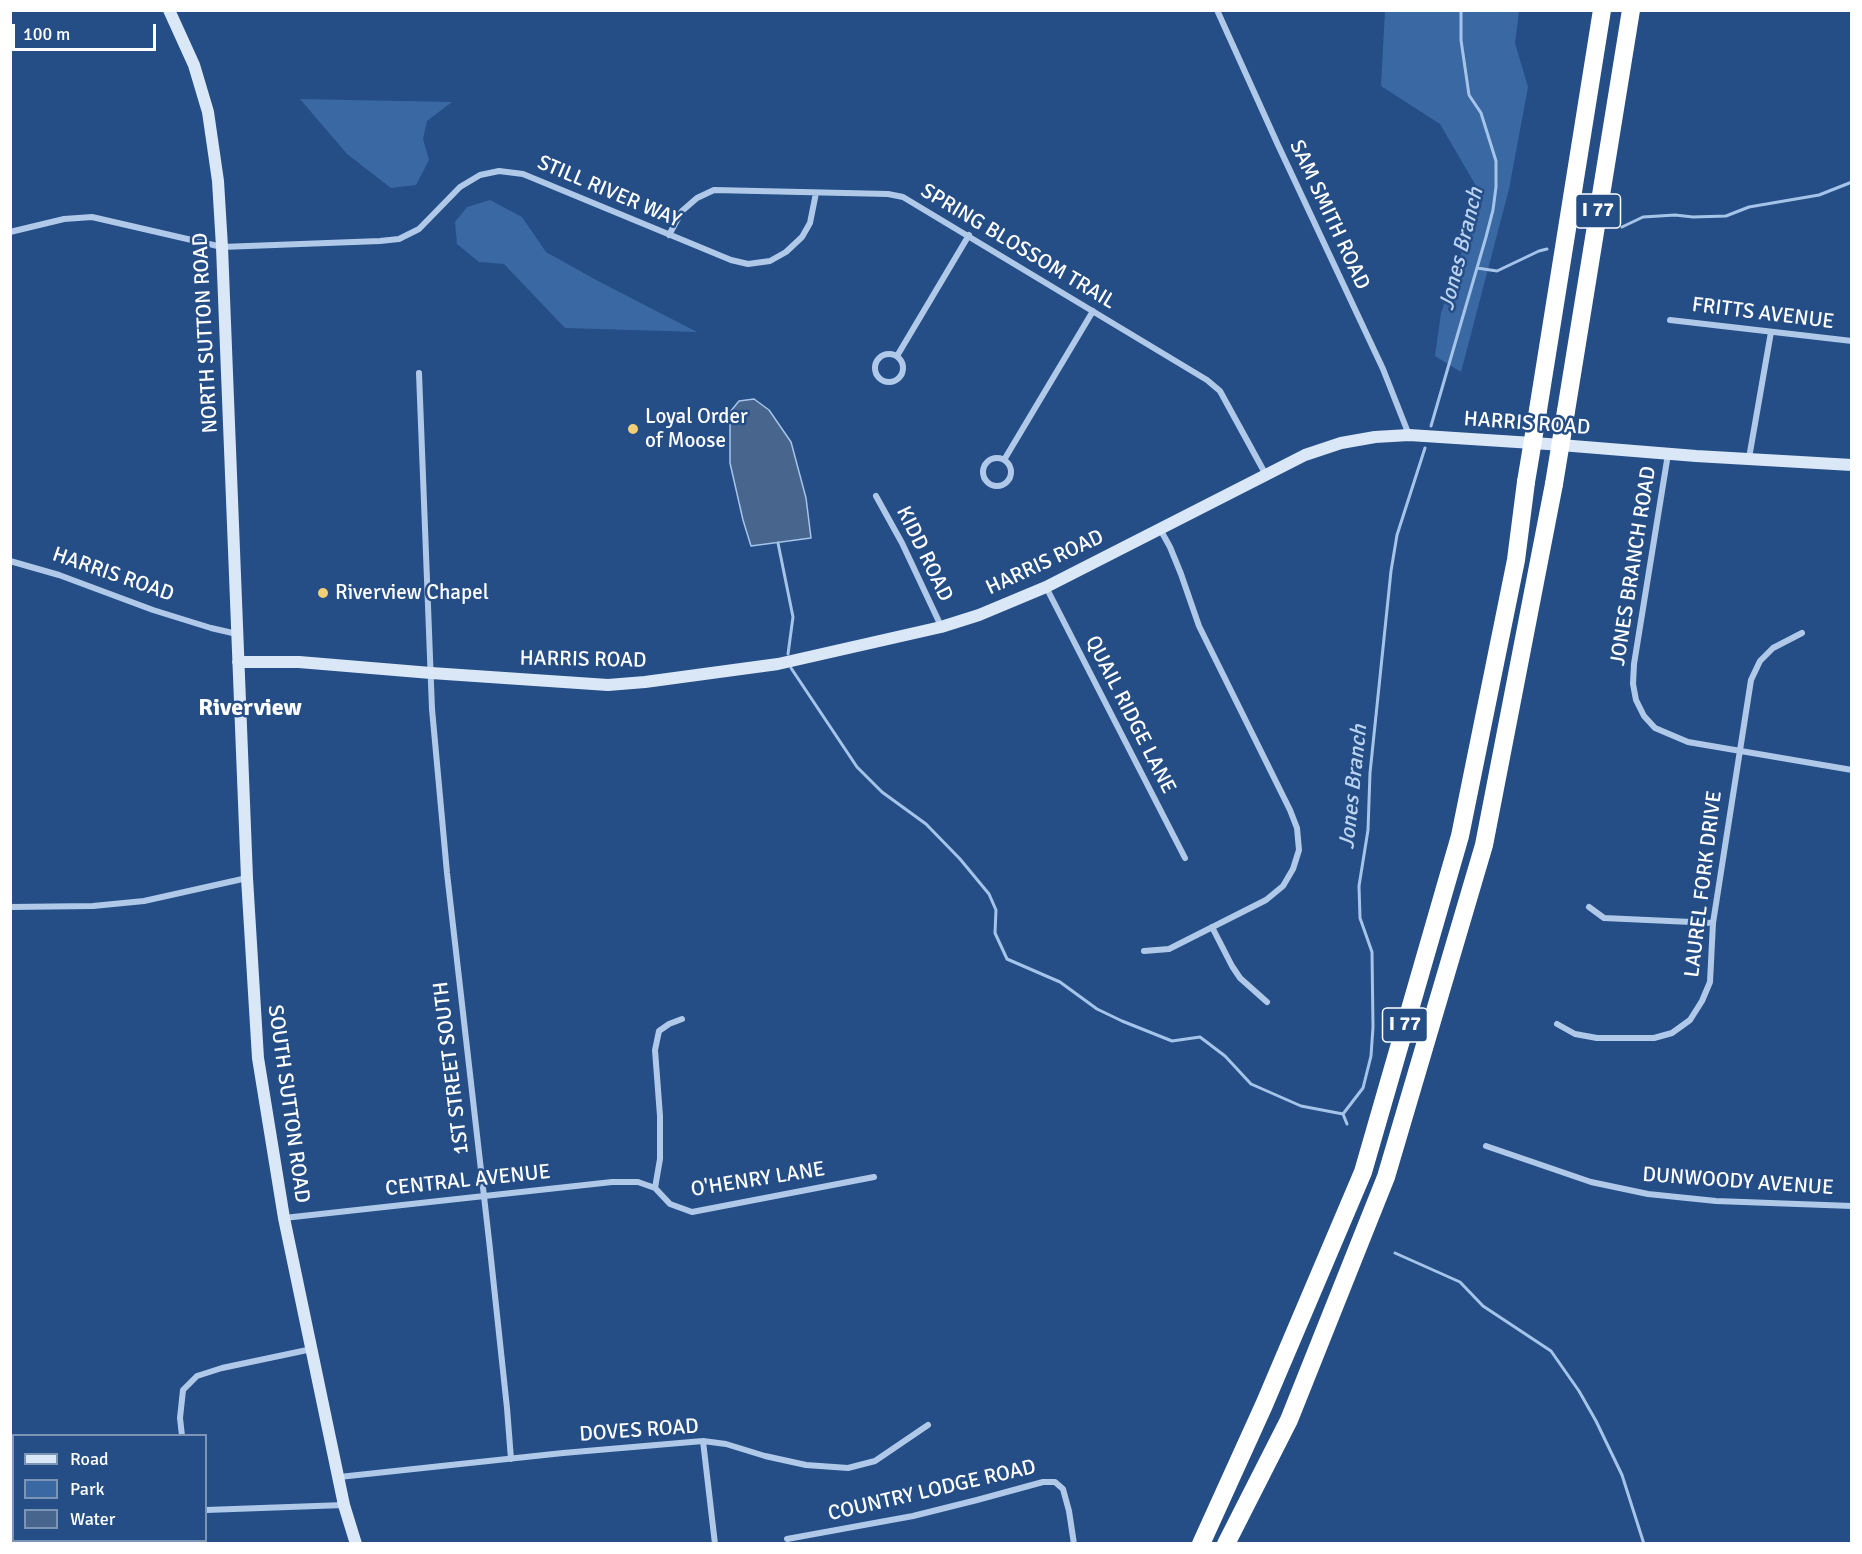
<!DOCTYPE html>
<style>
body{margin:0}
#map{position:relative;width:1862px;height:1554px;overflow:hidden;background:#254e87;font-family:Signika,sans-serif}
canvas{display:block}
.frame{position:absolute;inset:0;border:12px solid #fff;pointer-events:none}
.legend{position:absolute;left:12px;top:1434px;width:195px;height:108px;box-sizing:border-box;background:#254e87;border:2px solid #7c95b7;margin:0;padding:8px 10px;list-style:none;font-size:18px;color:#fff}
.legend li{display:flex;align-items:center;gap:12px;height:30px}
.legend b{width:30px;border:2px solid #7c95b7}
.scale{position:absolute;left:12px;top:24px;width:144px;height:27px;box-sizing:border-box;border:3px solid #fff;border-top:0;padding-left:8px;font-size:18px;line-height:21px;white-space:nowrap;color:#fff;-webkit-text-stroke:4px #254e87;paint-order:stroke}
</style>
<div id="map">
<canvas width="1862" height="1554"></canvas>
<div class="frame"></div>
<ul class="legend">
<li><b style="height:8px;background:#dae7f7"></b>Road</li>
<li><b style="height:16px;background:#3a68a3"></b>Park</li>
<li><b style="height:16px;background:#47658d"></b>Water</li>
</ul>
<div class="scale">100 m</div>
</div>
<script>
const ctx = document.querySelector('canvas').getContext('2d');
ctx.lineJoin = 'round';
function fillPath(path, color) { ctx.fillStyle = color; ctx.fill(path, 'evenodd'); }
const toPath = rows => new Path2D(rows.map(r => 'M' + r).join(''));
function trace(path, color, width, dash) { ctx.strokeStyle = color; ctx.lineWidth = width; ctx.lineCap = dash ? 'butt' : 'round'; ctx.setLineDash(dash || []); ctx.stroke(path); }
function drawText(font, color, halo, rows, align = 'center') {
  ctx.font = font + ' Signika,sans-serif'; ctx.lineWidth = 5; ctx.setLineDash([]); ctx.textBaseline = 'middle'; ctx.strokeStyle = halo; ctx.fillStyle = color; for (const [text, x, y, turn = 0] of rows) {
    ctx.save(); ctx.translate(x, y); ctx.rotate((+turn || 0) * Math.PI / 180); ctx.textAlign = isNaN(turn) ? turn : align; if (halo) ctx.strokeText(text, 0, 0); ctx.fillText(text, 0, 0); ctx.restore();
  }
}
fillPath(toPath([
 [1385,11,1519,11,1515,43,1528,87,1509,189,1461,372,1435,356,1441,313,1468,234,1479,191,1440,124,1381,86],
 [300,99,452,102,427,121,423,139,429,160,416,185,391,188,347,154],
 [490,200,522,217,546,252,598,281,697,332,565,328,504,264,479,262,457,244,455,222,467,207]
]), '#3a68a3');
const water = toPath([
 [754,399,769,410,791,442,806,498,811,538,751,546,743,520,730,463,730,412,739,401,754,399]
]);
fillPath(water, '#47658d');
trace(water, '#a5c4e9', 1.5);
trace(toPath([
 [1622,227,1643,217,1675,215,1693,217,1726,216,1749,207,1819,195,1852,182],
 [1477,268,1497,271,1539,251,1547,249],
 [1431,426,1486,237,1493,210,1496,187,1496,161,1481,113,1469,95,1461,40,1461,10],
 [778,543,793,617,788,654],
 [791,668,857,767,882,792,926,824,960,859,989,894,996,910,995,933,1007,959,1060,982,1097,1009,1122,1021,1172,1041,1200,1037,1225,1056,1251,1084,1301,1106,1343,1114],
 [1343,1114,1363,1088,1371,1056,1373,1027,1372,952,1360,918,1359,886,1368,830,1370,773,1391,571,1397,535,1425,448],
 [1343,1114,1347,1124],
 [1395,1253,1460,1282,1483,1306,1551,1351,1579,1391,1596,1421,1622,1475,1644,1544]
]), '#a5c4e9', 3);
trace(toPath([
 [1217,10,1278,145,1383,369,1409,435],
 [10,232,64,219,92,217,222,247,380,241,399,239,419,229,460,187,480,175,499,171,523,174,731,260,748,264,770,261,786,252,802,237,810,223,816,193],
 [669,235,682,211,697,198,714,190,888,194,903,197,1207,380,1220,391,1266,475],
 [1670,320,1852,341],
 '875 368a14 14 0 1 1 28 0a14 14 0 1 1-28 0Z',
 [897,356,969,235],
 [419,373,432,709,447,873,489,1240,507,1408,511,1459],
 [1668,454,1634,664,1633,684,1636,700,1644,716,1655,728,1688,742,1852,770],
 [1749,458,1771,332],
 '983 472a14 14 0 1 1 28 0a14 14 0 1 1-28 0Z',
 [1004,460,1093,311],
 [876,496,902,543,941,626],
 [10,561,59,575,153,610,211,628,237,634],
 [1046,587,1185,858],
 [10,907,93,906,144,901,247,878],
 [1589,907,1604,918,1713,923],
 [1212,927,1232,966,1240,978,1267,1002],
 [1144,951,1169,949,1266,900,1283,886,1293,869,1299,850,1297,828,1290,810,1199,626,1181,574,1170,547,1160,529],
 [1557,1024,1575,1034,1597,1038,1654,1038,1672,1033,1690,1020,1702,1001,1710,982,1713,923,1751,680,1760,661,1773,648,1802,633],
 [1486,1146,1591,1182,1648,1194,1716,1201,1852,1206],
 [655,1188,660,1159,660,1116,655,1050,659,1031,669,1024,682,1019],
 [284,1218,612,1182,638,1182,655,1188,670,1204,692,1212,874,1177],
 [182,1436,180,1418,183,1390,197,1376,222,1368,312,1349],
 [703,1441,715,1544],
 [339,1477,563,1453,703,1441,726,1444,765,1456,806,1465,848,1468,875,1461,928,1425],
 [206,1510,344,1505],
 [10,1520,14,1520],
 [787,1539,913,1516,977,1500,1043,1482,1055,1482,1063,1489,1069,1511,1074,1544],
 [190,1540,190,1544]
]), '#b0c9e9', 6);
trace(toPath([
 [169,10,194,65,208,112,218,181,222,247,247,878,258,1058,284,1218,344,1505,356,1544],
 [238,662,299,662,431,673,608,685,645,682,778,664,941,627,979,615,1046,587,1305,455,1341,443,1375,437,1409,435,1548,444,1696,456,1852,465]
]), '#dae7f7', 12);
trace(toPath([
 [1538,410,1602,10],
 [1566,411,1631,10],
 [1201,1544,1264,1405,1363,1172,1460,836,1516,560,1526,482],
 [1226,1544,1289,1420,1386,1177,1484,845,1554,484]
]), '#fff', 18);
trace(toPath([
 [1526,482,1538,410],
 [1554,484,1566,411]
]), '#fff', 18);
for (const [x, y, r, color] of [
 [633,429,6,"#f2cf75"],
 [323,593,6,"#f2cf75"]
]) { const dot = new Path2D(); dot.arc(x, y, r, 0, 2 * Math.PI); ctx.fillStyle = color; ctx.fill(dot); trace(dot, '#254e87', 2); }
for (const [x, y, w] of [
 [1598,211,45],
 [1405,1025,45]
]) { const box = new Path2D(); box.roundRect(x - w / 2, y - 17, w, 34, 4.5); ctx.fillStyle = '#254e87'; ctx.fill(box); trace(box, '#fff', 1.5); }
drawText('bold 20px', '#fff', null, [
 ["I 77",1598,211],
 ["I 77",1405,1025]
]);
drawText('21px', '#fff', '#254e87', [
 ["STILL RIVER WAY",609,192,23],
 ["SAM SMITH ROAD",1329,215,65],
 ["SPRING BLOSSOM TRAIL",1018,247,31],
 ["FRITTS AVENUE",1763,314,7],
 ["NORTH SUTTON ROAD",206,333,-93],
 ["HARRIS ROAD",1527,424,4],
 ["KIDD ROAD",924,554,64],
 ["HARRIS ROAD",1045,563,-25],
 ["JONES BRANCH ROAD",1634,566,-81],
 ["HARRIS ROAD",113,575,19],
 ["HARRIS ROAD",583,660,1],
 ["QUAIL RIDGE LANE",1130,715,63],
 ["LAUREL FORK DRIVE",1704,884,-83],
 ["1ST STREET SOUTH",452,1068,-97],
 ["SOUTH SUTTON ROAD",288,1104,82],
 ["O'HENRY LANE",758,1180,-9],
 ["CENTRAL AVENUE",468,1181,-6],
 ["DUNWOODY AVENUE",1738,1182,4],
 ["DOVES ROAD",639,1431,-4],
 ["COUNTRY LODGE ROAD",932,1491,-13]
]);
drawText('21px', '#fff', '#254e87', [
 ["Loyal Order",645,417],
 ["of Moose",645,441],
 ["Riverview Chapel",335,593]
], 'left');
drawText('italic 22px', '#bcd3f0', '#254e87', [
 ["Jones Branch",1462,249,-76],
 ["Jones Branch",1354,787,-84]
]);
drawText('bold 24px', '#fff', '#254e87', [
 ["Riverview",250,709]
]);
</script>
